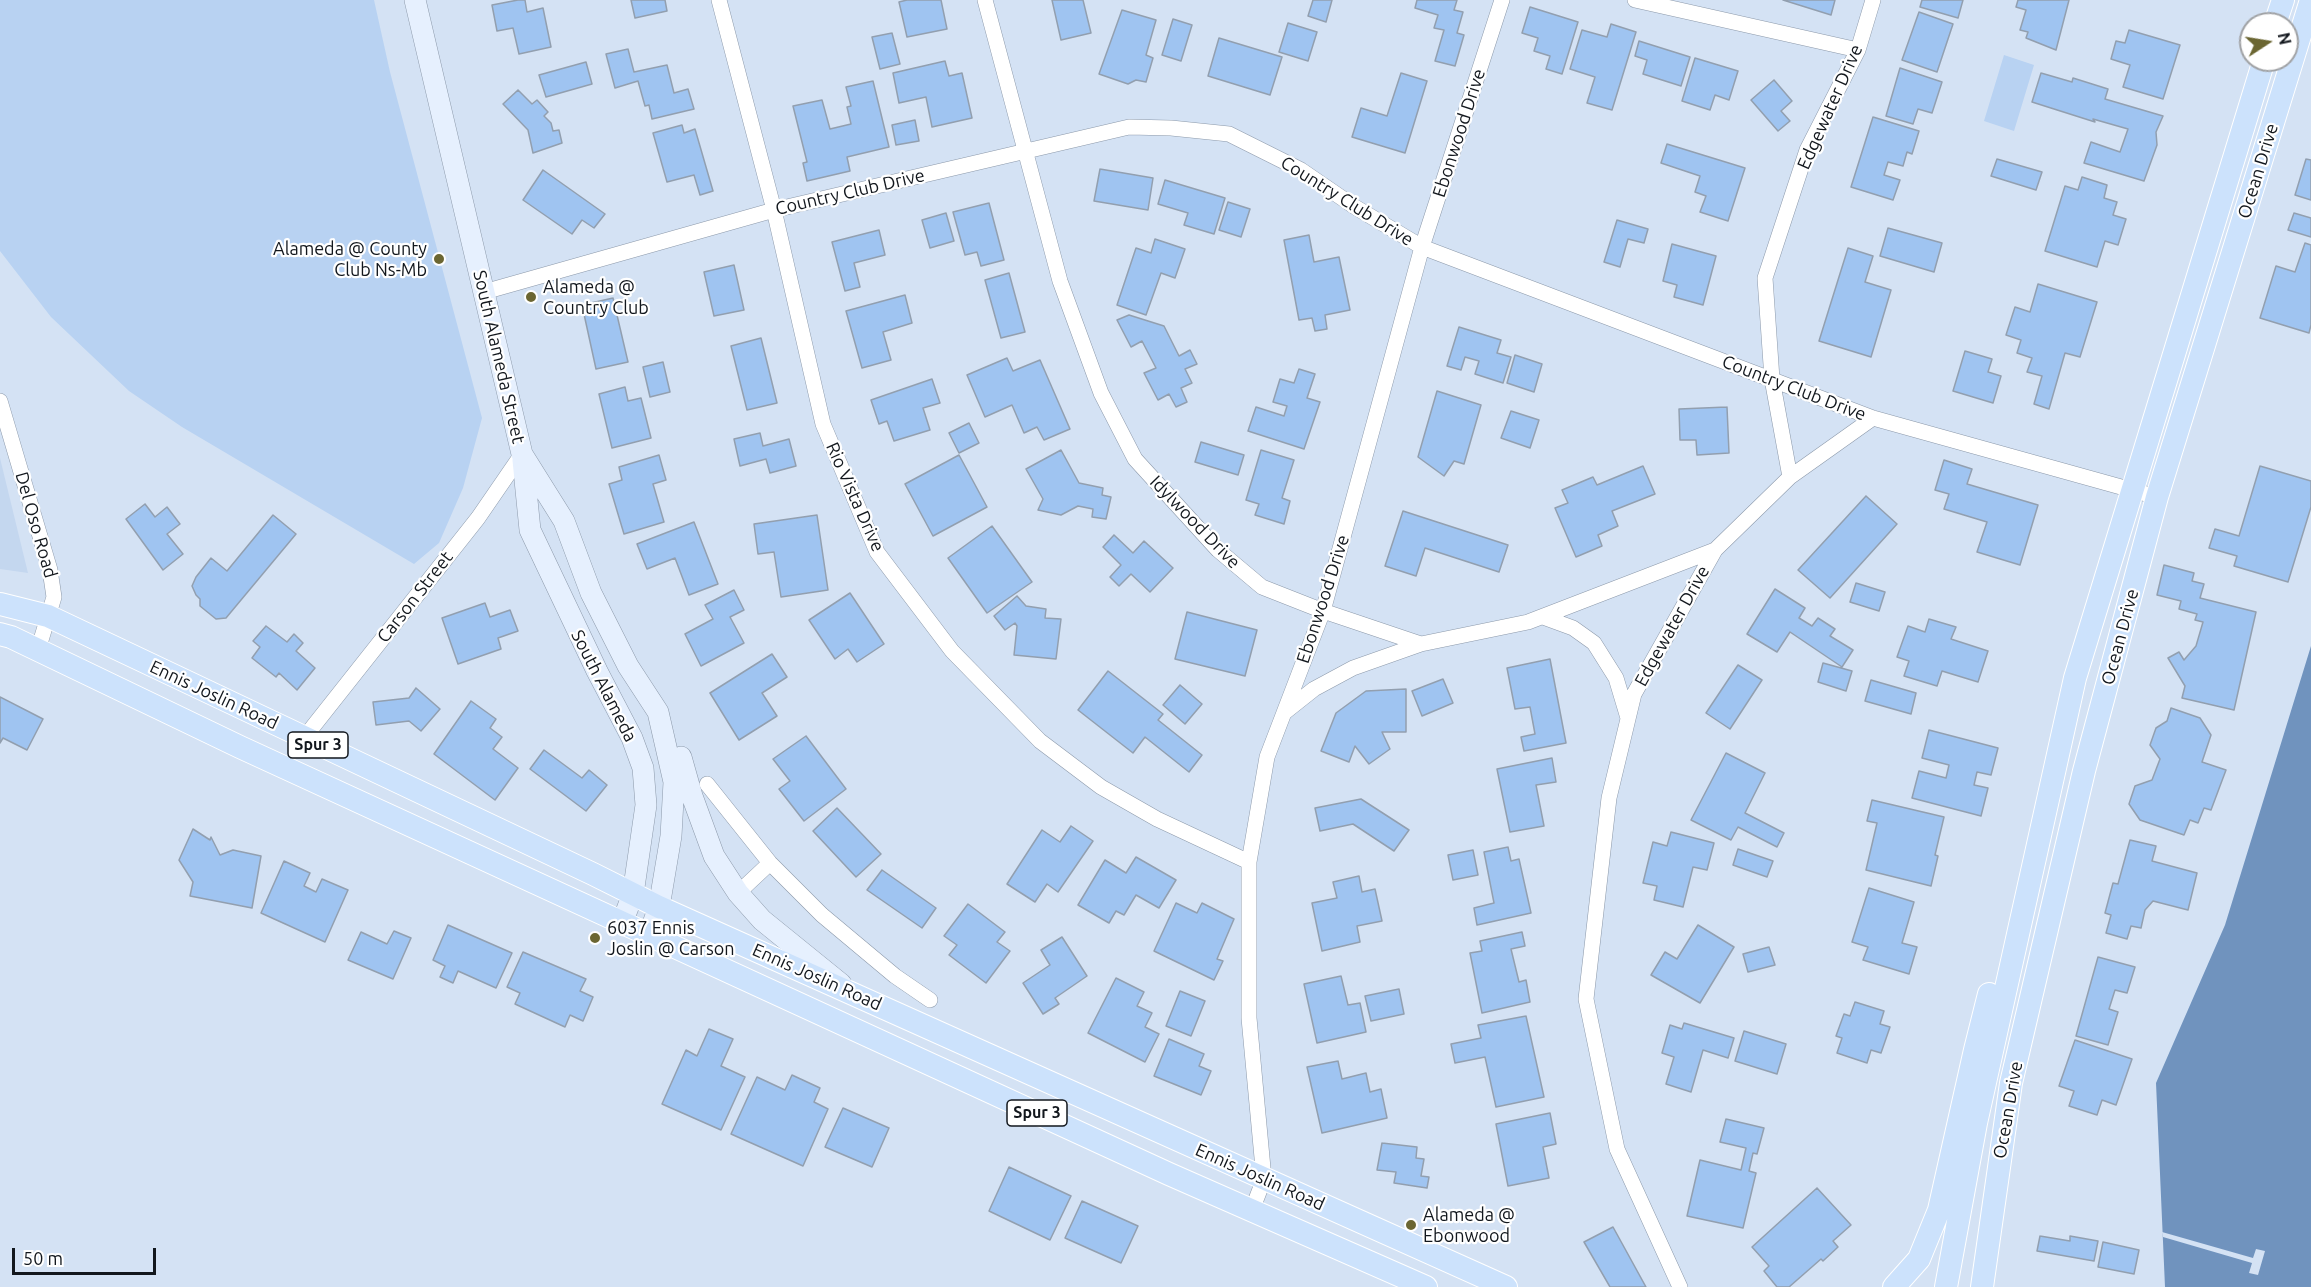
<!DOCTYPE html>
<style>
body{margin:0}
#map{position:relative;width:2311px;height:1287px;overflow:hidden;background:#d4e2f4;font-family:Ubuntu,sans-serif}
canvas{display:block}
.north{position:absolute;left:2239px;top:12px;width:60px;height:60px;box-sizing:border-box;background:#fff;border:2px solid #a0a2a5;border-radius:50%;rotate:78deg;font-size:16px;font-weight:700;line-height:24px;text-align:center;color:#12171d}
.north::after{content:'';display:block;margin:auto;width:21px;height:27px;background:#6b6632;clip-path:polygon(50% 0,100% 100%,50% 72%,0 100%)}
.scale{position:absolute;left:12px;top:1248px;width:144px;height:27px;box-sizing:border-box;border:3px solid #12171d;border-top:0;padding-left:8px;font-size:18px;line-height:21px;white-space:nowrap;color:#12171d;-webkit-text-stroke:4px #fff;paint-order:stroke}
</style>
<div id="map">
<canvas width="2311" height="1287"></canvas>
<div class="north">N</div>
<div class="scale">50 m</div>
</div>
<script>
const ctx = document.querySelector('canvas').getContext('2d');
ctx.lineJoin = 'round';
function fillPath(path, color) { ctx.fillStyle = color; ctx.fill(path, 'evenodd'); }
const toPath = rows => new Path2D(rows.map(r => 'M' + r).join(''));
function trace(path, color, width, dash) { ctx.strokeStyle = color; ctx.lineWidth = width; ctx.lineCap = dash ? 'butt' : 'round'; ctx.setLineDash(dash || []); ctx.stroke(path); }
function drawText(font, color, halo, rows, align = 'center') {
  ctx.font = font + ' Ubuntu,sans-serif'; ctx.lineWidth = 4.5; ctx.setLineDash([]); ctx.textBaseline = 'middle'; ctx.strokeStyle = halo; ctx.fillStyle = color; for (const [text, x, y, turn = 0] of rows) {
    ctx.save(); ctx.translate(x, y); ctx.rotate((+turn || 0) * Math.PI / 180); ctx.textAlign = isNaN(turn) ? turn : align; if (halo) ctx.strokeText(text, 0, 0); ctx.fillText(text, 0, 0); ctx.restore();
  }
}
fillPath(toPath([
 [0,458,28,573,0,569]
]), '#c4d7ef');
fillPath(toPath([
 [0,0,374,0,390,72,482,418,463,488,439,543,414,564,182,427,129,391,51,317,0,251],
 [2004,55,2034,65,2014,131,1984,121]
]), '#b8d2f2');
fillPath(toPath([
 [2311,646,2311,1287,2165,1287,2156,1083,2225,925]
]), '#7093be');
fillPath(toPath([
 [2162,1232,2253,1258,2256,1249,2265,1251,2258,1275,2249,1273,2252,1263,2163,1237]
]), '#d4e2f4');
const building = toPath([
 [518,0,525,0,527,12,543,8,551,47,519,54,513,28,497,31,492,5,518,0],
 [631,0,665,0,667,11,635,18,631,0],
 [907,0,941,0,947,29,907,37,899,2,907,0],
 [1052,0,1083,0,1091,33,1061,40,1052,0],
 [1313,0,1332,0,1326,22,1308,16,1313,0],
 [1417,0,1457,0,1454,10,1463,12,1457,33,1464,35,1455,66,1435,61,1444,30,1434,28,1438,15,1415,8,1417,0],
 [1783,0,1835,0,1831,15,1783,0],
 [1922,0,1963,0,1958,18,1920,7,1922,0],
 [2018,0,2069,0,2056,50,2026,38,2028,32,2020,30,2026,10,2016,7,2018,0],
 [1530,7,1578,22,1562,74,1546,69,1550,56,1534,51,1538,38,1522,33,1530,7],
 [1122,10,1156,20,1146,55,1153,58,1146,82,1136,80,1128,84,1099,74,1122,10],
 [1919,12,1953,24,1937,72,1902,60,1919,12],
 [1173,19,1192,25,1181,61,1162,55,1173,19],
 [1288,23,1317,32,1308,61,1279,52,1288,23],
 [1611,24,1636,32,1612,110,1587,103,1595,77,1570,69,1582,30,1607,37,1611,24],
 [2129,30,2180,45,2163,99,2123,87,2130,65,2111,59,2116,41,2125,43,2129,30],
 [892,33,900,64,880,69,872,37,892,33],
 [1219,38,1282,57,1270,95,1208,76,1219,38],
 [1639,41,1690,57,1681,86,1643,74,1647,60,1635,56,1639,41],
 [628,49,634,72,667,65,674,93,688,89,694,109,652,119,649,105,645,106,638,81,615,88,606,54,628,49],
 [1695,58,1738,71,1729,100,1715,95,1710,110,1682,101,1695,58],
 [945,61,949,76,962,73,972,118,932,127,926,97,899,103,893,73,945,61],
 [586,62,592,84,546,97,539,75,586,62],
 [1900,68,1942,82,1932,113,1918,109,1913,124,1886,116,1900,68],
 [1401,73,1427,81,1405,153,1352,137,1361,108,1387,116,1401,73],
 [2041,73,2072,82,2073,78,2108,89,2105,99,2163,116,2156,132,2157,145,2144,181,2084,163,2091,142,2120,152,2128,129,2093,119,2095,122,2032,102,2041,73],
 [1774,80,1792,101,1781,111,1790,121,1778,131,1751,100,1774,80],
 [873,81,889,147,847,157,850,171,807,181,803,163,807,162,793,106,822,100,830,129,851,124,847,107,851,106,846,87,873,81],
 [518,90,532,104,537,100,548,112,544,116,551,123,553,131,559,130,562,143,533,153,528,130,503,104,518,90],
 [1873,117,1919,131,1912,154,1907,152,1903,166,1888,162,1884,175,1900,180,1893,200,1851,187,1873,117],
 [915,120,919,141,896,145,892,125,915,120],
 [682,125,684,133,695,129,713,191,700,195,694,175,667,182,653,133,682,125],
 [1667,144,1745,168,1728,221,1700,212,1706,196,1695,192,1700,176,1661,163,1667,144],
 [1997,159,2042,172,2036,190,1991,176,1997,159],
 [2306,159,2311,160,2311,200,2295,195,2306,159],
 [1100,169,1153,178,1148,210,1094,201,1100,169],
 [543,170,605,214,594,228,582,220,572,234,523,200,543,170],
 [2082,177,2107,185,2104,198,2117,202,2113,215,2126,219,2118,245,2105,241,2097,267,2045,251,2065,186,2078,190,2082,177],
 [1165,180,1225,198,1214,234,1184,225,1188,213,1158,204,1165,180],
 [1228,202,1250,209,1241,237,1219,230,1228,202],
 [989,203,1004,260,981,266,977,252,965,255,953,212,989,203],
 [946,213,954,241,930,248,922,220,946,213],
 [2294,213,2311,218,2311,237,2288,230,2294,213],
 [1617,220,1648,229,1644,243,1628,239,1620,267,1604,262,1617,220],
 [1888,228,1942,243,1934,272,1880,256,1888,228],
 [879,230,885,255,854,263,860,287,845,291,832,242,879,230],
 [1309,235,1314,262,1339,257,1350,310,1325,315,1327,329,1315,331,1312,318,1299,320,1284,240,1309,235],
 [1155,239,1185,249,1175,278,1161,273,1146,315,1117,305,1136,248,1151,253,1155,239],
 [2305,243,2311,245,2311,325,2309,333,2260,318,2276,266,2295,272,2305,243],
 [1672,244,1716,256,1703,305,1674,297,1677,285,1663,281,1672,244],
 [1848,248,1873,256,1865,282,1891,290,1871,357,1819,341,1848,248],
 [734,265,744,310,714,316,704,272,734,265],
 [1009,273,1025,332,1001,338,985,280,1009,273],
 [2038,284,2097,302,2080,357,2065,353,2049,409,2034,404,2042,376,2027,372,2032,358,2017,353,2021,340,2006,335,2015,307,2030,312,2038,284],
 [905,295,912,323,883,332,891,360,862,368,846,311,905,295],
 [613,298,628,362,596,369,582,305,613,298],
 [1129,315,1164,326,1179,356,1190,350,1197,364,1185,369,1192,383,1181,388,1187,402,1176,407,1169,394,1158,400,1144,373,1156,368,1142,341,1131,347,1117,320,1129,315],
 [1459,327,1501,340,1497,353,1511,357,1503,383,1475,374,1479,361,1465,357,1461,370,1447,366,1459,327],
 [761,338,777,403,747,410,731,346,761,338],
 [1965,351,1992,359,1988,372,2001,376,1993,403,1953,391,1965,351],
 [1515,355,1542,364,1534,392,1507,383,1515,355],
 [1007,358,1013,371,1040,360,1070,429,1044,440,1037,427,1024,433,1012,405,985,417,967,375,1007,358],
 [663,362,670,392,650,397,643,367,663,362],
 [1299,369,1315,374,1307,398,1320,402,1304,449,1248,431,1256,407,1284,416,1287,406,1273,402,1280,379,1294,383,1299,369],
 [932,379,940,403,923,408,930,430,894,441,887,421,879,424,871,400,932,379],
 [625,387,628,401,641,398,651,438,612,448,599,394,625,387],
 [1437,391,1481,405,1464,464,1454,461,1444,476,1418,457,1437,391],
 [1727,407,1729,453,1697,455,1696,440,1680,440,1679,409,1727,407],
 [1511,411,1539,420,1530,448,1501,438,1511,411],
 [969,423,979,443,959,453,949,433,969,423],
 [760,433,763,446,789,439,796,466,770,473,766,459,740,466,734,439,760,433],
 [1201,442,1244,455,1238,475,1195,462,1201,442],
 [1061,450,1079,483,1103,488,1102,495,1111,497,1106,519,1092,517,1093,509,1078,506,1061,515,1038,510,1043,499,1026,469,1061,450],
 [1261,450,1294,460,1282,498,1290,501,1284,524,1255,515,1259,504,1246,500,1261,450],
 [659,455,666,480,653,484,664,522,624,534,609,484,622,480,619,467,659,455],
 [959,455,987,507,933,536,905,484,959,455],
 [1944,460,1972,469,1967,484,2038,505,2020,565,1977,552,1987,522,1944,509,1949,494,1935,490,1944,460],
 [1643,466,1655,494,1612,511,1618,526,1598,535,1602,546,1576,557,1555,508,1568,503,1562,490,1593,477,1597,485,1643,466],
 [2260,466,2311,481,2311,507,2288,582,2234,566,2237,556,2209,548,2215,529,2239,536,2260,466],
 [1866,496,1897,524,1830,598,1798,570,1866,496],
 [145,504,155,517,167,507,180,524,167,534,183,554,163,570,126,519,145,504],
 [1403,511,1508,545,1499,572,1425,548,1416,576,1385,566,1403,511],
 [273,515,296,534,226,618,216,619,200,606,200,599,196,595,192,586,196,577,211,558,227,571,273,515],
 [817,515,828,590,781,597,774,552,758,554,754,524,817,515],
 [694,522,718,584,689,595,675,558,647,569,637,544,694,522],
 [992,526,1032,582,987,613,948,558,992,526],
 [1114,535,1133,553,1144,541,1173,568,1150,592,1131,574,1119,586,1110,577,1121,565,1103,547,1114,535],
 [2164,565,2194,573,2192,581,2204,584,2200,598,2256,612,2234,710,2182,698,2185,686,2168,658,2179,652,2184,660,2196,646,2203,622,2195,620,2197,614,2179,609,2181,601,2157,595,2164,565],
 [1856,583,1885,592,1879,611,1850,602,1856,583],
 [1775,589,1805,608,1799,618,1812,626,1818,618,1835,629,1830,636,1853,650,1842,667,1790,632,1777,652,1747,634,1775,589],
 [734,590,744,610,730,617,744,643,701,666,685,634,713,619,705,605,734,590],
 [850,593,884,644,857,662,848,649,835,659,809,620,850,593],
 [1017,596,1026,606,1046,609,1045,618,1061,619,1056,659,1014,655,1017,626,1015,623,1005,630,994,616,1017,596],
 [485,603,490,617,510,610,518,631,498,638,501,649,458,664,442,618,485,603],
 [1187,612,1257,630,1245,676,1175,659,1187,612],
 [1929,619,1956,627,1951,639,1988,651,1978,682,1942,671,1937,686,1904,676,1909,661,1897,657,1908,626,1925,632,1929,619],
 [266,626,287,642,294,634,303,643,296,651,315,668,297,690,279,673,276,677,252,658,260,647,253,641,266,626],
 [772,654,787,677,762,693,777,716,739,740,710,693,772,654],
 [1550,659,1566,743,1524,751,1521,737,1535,734,1530,707,1515,709,1507,668,1550,659],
 [1823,663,1852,671,1846,691,1818,682,1823,663],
 [1738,665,1762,680,1730,729,1706,713,1738,665],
 [1108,671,1163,714,1158,720,1202,755,1189,772,1145,737,1133,753,1078,710,1108,671],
 [1443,679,1453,703,1422,716,1412,691,1443,679],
 [1871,680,1916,693,1911,714,1865,701,1871,680],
 [1180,685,1202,704,1185,724,1163,705,1180,685],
 [416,688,440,709,421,731,409,721,376,725,373,702,409,698,416,688],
 [1406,689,1406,732,1382,732,1390,749,1369,764,1355,746,1349,762,1321,751,1336,713,1366,691,1406,689],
 [0,697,43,719,27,750,3,738,0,743,0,697],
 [471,701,496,719,490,728,502,737,493,749,518,768,495,800,434,754,471,701],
 [2171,708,2200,718,2211,735,2202,762,2226,770,2211,810,2204,808,2198,823,2190,820,2184,835,2140,820,2129,804,2135,786,2152,780,2160,759,2150,745,2156,728,2167,721,2171,708],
 [1929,730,1998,748,1991,775,1977,772,1974,785,1988,788,1981,816,1912,798,1919,771,1946,778,1949,765,1922,758,1929,730],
 [806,736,846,789,804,821,779,789,790,781,773,759,806,736],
 [544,750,582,778,589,770,607,785,586,811,530,769,544,750],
 [1726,753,1765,773,1745,813,1784,833,1777,847,1738,827,1731,840,1691,820,1726,753],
 [1552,758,1556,782,1536,785,1544,826,1510,832,1497,769,1552,758],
 [1361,799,1409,830,1394,851,1353,824,1320,831,1315,808,1361,799],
 [1872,800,1944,817,1935,855,1938,856,1931,886,1866,870,1877,823,1867,821,1872,800],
 [837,808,881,854,856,877,813,831,837,808],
 [1071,826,1093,841,1058,892,1047,884,1035,902,1007,884,1042,830,1060,842,1071,826],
 [193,829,210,840,211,837,220,855,233,850,261,856,252,908,190,896,193,882,179,860,193,829],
 [1671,832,1714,843,1707,870,1693,867,1683,907,1654,900,1657,886,1643,883,1653,842,1667,846,1671,832],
 [2130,840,2156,846,2152,861,2197,873,2188,910,2153,901,2145,910,2141,928,2131,926,2127,939,2106,933,2111,915,2105,913,2113,883,2118,884,2130,840],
 [1508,847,1511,861,1519,859,1531,913,1477,925,1474,908,1494,903,1484,852,1508,847],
 [1738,849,1773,861,1767,877,1733,865,1738,849],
 [1473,850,1478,875,1453,880,1448,855,1473,850],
 [1136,857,1176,880,1159,908,1136,895,1124,915,1116,911,1109,923,1078,905,1105,860,1126,873,1136,857],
 [284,861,310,873,304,886,316,892,322,879,348,890,325,942,261,913,284,861],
 [882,870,936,908,922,928,867,890,882,870],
 [1359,876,1362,892,1375,889,1382,921,1357,926,1360,942,1322,951,1312,903,1337,898,1333,882,1359,876],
 [1869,888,1914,902,1902,943,1917,947,1909,974,1863,960,1868,947,1852,942,1869,888],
 [1176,903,1197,913,1202,903,1234,919,1217,959,1223,961,1214,980,1154,951,1176,903],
 [968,904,1005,932,997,942,1010,951,986,983,949,955,957,945,944,936,968,904],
 [448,925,512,953,496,988,458,971,453,983,440,977,445,966,433,960,448,925],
 [1698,925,1734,947,1700,1003,1651,975,1665,952,1677,959,1698,925],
 [394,931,411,938,393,979,348,960,361,932,387,944,394,931],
 [1522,932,1525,946,1511,949,1519,982,1526,980,1530,1002,1482,1013,1470,953,1482,951,1480,941,1522,932],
 [1062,937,1087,976,1055,998,1059,1004,1043,1014,1023,983,1050,965,1041,950,1062,937],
 [1769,947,1775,965,1748,972,1743,954,1769,947],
 [523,952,586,979,580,991,593,997,583,1021,570,1015,565,1027,515,1004,520,993,507,987,523,952],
 [2098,957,2135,967,2127,993,2115,990,2109,1009,2118,1012,2108,1045,2076,1036,2098,957],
 [1341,976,1348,1005,1360,1003,1366,1032,1317,1043,1304,984,1341,976],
 [1116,978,1144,992,1137,1006,1152,1013,1145,1027,1159,1034,1145,1062,1088,1033,1116,978],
 [1399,989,1404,1014,1371,1021,1365,996,1399,989],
 [1180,991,1205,1001,1191,1036,1166,1026,1180,991],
 [1855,1002,1884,1011,1880,1024,1890,1027,1881,1053,1871,1050,1867,1063,1837,1053,1842,1038,1836,1036,1844,1014,1850,1016,1855,1002],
 [1526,1016,1544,1097,1496,1107,1485,1057,1455,1063,1451,1044,1481,1038,1478,1025,1526,1016],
 [1684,1023,1734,1038,1728,1058,1703,1050,1691,1092,1666,1084,1674,1057,1662,1053,1670,1025,1682,1029,1684,1023],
 [709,1029,733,1039,721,1066,745,1077,721,1130,662,1104,686,1050,697,1056,709,1029],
 [1744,1031,1786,1044,1777,1074,1735,1061,1744,1031],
 [1169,1039,1204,1054,1199,1066,1211,1071,1201,1095,1154,1076,1169,1039],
 [2075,1040,2132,1059,2116,1105,2102,1100,2097,1115,2069,1106,2074,1091,2059,1086,2075,1040],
 [1338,1061,1342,1079,1366,1073,1370,1092,1381,1089,1387,1118,1322,1133,1307,1067,1338,1061],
 [792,1075,820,1088,814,1102,828,1109,803,1166,731,1134,757,1077,785,1090,792,1075],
 [843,1108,889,1128,872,1167,825,1147,843,1108],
 [1550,1113,1556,1144,1543,1147,1549,1178,1508,1186,1496,1124,1550,1113],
 [1726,1119,1764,1128,1757,1154,1753,1153,1749,1171,1756,1173,1743,1228,1687,1216,1700,1160,1741,1170,1746,1148,1720,1142,1726,1119],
 [1382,1143,1417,1147,1416,1158,1424,1159,1421,1176,1429,1177,1427,1188,1394,1183,1396,1172,1377,1170,1382,1143],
 [1009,1167,1071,1196,1050,1240,989,1211,1009,1167],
 [1817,1188,1851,1225,1833,1241,1838,1247,1823,1261,1821,1259,1789,1287,1777,1287,1764,1271,1769,1266,1752,1247,1817,1188],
 [1082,1201,1138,1226,1121,1263,1065,1238,1082,1201],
 [1613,1227,1646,1287,1610,1287,1584,1242,1613,1227],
 [2040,1236,2070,1241,2070,1236,2098,1241,2094,1261,2037,1251,2040,1236],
 [2103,1242,2139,1250,2134,1274,2098,1267,2103,1242]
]);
fillPath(building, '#9fc4f1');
trace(building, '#929faf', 1.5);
const street = toPath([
 [719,0,774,210,823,424,877,552,952,651,1040,741,1101,787,1157,819,1249,862],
 [985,0,1060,281,1101,393,1135,459,1218,550,1262,587,1323,611,1421,644,1528,622,1715,550],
 [1635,0,1858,50],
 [484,292,774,210,1129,127,1171,128,1229,134,1301,170,1355,207,1422,247,1873,418,2157,497],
 [0,401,50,570,54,597,38,650],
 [1790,477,1873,418],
 [1543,617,1573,628,1594,643,1616,678,1628,718],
 [1285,712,1314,689,1353,668,1421,644],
 [304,738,478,518,522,454],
 [707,784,770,863,822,915,895,976,930,1000],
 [738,893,770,863],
 [1252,1210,1264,1179,1249,1018,1249,862,1267,757,1323,611,1422,247,1502,0],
 [1680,1287,1617,1149,1586,999,1609,798,1634,694,1715,550,1790,477,1772,379,1765,278,1807,150,1858,50,1873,0]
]);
const secondary = toPath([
 [415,0,522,454,564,521,591,593,628,666,658,712,674,782,671,836,659,907,649,935],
 [523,460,530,530,597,671,632,738,643,768,646,805,633,894,622,923],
 [681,757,692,796,714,856,738,893,762,920,841,984]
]);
const primary = toPath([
 [2275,24,2283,0],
 [0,604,48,616,593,874,659,907,1506,1287],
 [0,634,11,637,240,747,1169,1174,1426,1287],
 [1894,1287,1919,1259,1939,1210,1975,1050,1989,994],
 [1946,1287,1976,1123,2075,678,2264,60],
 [1982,1287,2011,1083,2084,771,2157,497,2311,0]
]);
trace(street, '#8c99aa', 16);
trace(secondary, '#8c99aa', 22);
trace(primary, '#fff', 24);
trace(street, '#fff', 15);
trace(secondary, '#e6f0fe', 21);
trace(primary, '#cce2fc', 22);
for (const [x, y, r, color] of [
 [439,259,6,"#6b6632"],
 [531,297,6,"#6b6632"],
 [595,938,6,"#6b6632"],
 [1411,1225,6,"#6b6632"]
]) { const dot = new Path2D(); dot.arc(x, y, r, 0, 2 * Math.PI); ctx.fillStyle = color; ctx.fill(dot); trace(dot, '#fff', 2); }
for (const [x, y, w] of [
 [318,745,60],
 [1037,1113,60]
]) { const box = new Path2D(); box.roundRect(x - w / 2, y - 13, w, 26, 4.5); ctx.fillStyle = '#fff'; ctx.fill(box); trace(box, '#12171d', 1.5); }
drawText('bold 16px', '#12171d', null, [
 ["Spur 3",318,745],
 ["Spur 3",1037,1113]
]);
drawText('18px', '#12171d', '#fff', [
 ["Edgewater Drive",1830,107,-66],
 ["Ebonwood Drive",1459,133,-72],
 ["Ocean Drive",2258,171,-73],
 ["Country Club Drive",850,192,-13],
 ["Country Club Drive",1347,201,32],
 ["South Alameda Street",499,357,77],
 ["Country Club Drive",1794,388,21],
 ["Rio Vista Drive",855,497,66],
 ["Idylwood Drive",1195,522,46],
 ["Del Oso Road",36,525,74],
 ["Carson Street",415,597,-52],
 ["Ebonwood Drive",1323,599,-72],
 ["Edgewater Drive",1672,626,-61],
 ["Ocean Drive",2120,637,-75],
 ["South Alameda",604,686,63],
 ["Ennis Joslin Road",214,695,25],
 ["Ennis Joslin Road",817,977,24],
 ["Ocean Drive",2008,1110,-80],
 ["Ennis Joslin Road",1260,1177,24]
]);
drawText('18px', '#12171d', '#fff', [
 ["Alameda @ County",427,249,"right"],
 ["Club Ns-Mb",427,270,"right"],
 ["Alameda @",543,287],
 ["Country Club",543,308],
 ["6037 Ennis",607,928],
 ["Joslin @ Carson",607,949],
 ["Alameda @",1423,1215],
 ["Ebonwood",1423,1236]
], 'left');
</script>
